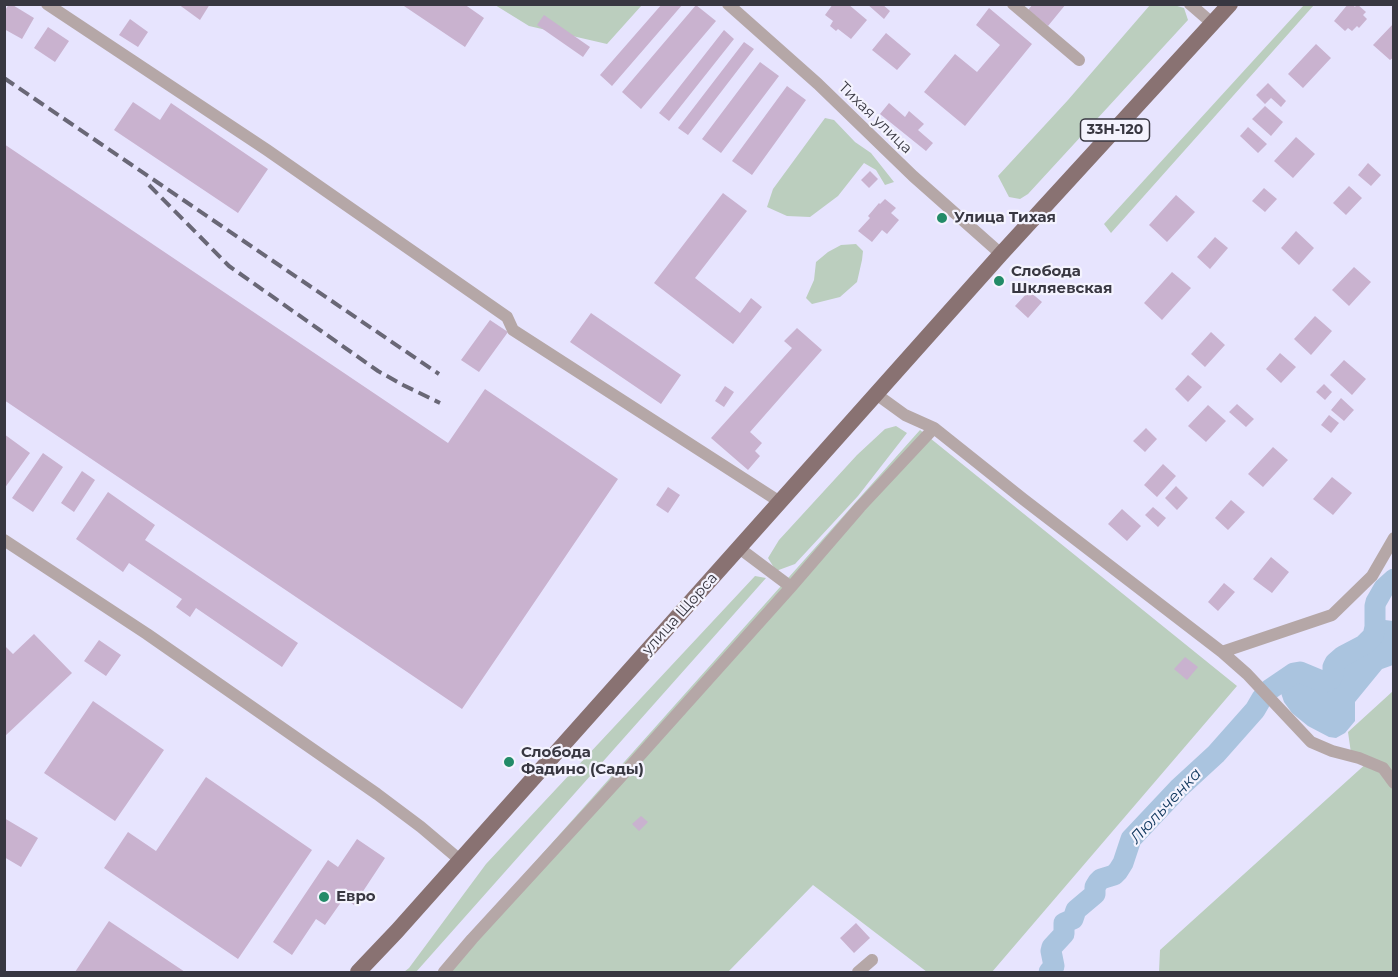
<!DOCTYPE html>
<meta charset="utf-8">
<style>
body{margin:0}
#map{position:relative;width:1398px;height:977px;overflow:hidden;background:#e7e4fe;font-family:Montserrat,sans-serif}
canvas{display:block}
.frame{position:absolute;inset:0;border:6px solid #383741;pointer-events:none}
</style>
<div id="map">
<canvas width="1398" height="977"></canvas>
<div class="frame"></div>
</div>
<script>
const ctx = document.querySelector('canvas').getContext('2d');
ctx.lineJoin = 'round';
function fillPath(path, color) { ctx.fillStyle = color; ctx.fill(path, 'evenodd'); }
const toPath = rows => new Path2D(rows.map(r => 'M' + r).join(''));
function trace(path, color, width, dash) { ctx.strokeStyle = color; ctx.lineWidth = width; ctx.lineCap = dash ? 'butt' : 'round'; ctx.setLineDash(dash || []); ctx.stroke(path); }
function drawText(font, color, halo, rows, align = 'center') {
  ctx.font = font + ' Montserrat,sans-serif'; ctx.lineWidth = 4.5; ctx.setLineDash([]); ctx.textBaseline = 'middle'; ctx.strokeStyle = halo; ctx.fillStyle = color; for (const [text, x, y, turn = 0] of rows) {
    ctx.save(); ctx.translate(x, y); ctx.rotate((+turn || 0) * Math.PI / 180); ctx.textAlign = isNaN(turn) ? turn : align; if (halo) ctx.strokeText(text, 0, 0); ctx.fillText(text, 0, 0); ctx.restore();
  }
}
fillPath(toPath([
 [495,5,642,5,607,44,529,26],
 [1150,5,1174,5,1184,8,1188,20,1028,194,1020,199,1009,197,998,176,1068,100],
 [1304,5,1314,5,1111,233,1104,224],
 [825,118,834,120,855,142,871,153,894,182,885,185,876,170,864,163,838,196,810,217,787,216,767,207,773,189],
 [856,244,863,251,862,260,857,282,840,297,812,304,806,298,814,280,816,262,828,252,841,245],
 [896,426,907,433,858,496,795,564,776,571,768,558,779,540,857,455,885,429],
 [920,430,1237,686,992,972,927,972,813,885,728,972,437,972],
 [755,576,766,578,416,972,404,972,409,968,486,864],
 [1393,691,1393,972,1159,972,1160,950,1369,761,1351,753,1348,732]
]), '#bbcebe');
fillPath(toPath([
 [1385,620,1393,621,1393,665,1382,669,1355,702,1355,721,1345,733,1336,738,1329,737,1308,726,1292,713,1284,702,1281,693,1281,687,1283,683,1289,677,1300,672,1305,673,1319,680,1324,682,1328,681,1333,675,1333,667,1335,663,1370,640,1373,636,1375,627]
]), '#aac4df');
trace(toPath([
 [1269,690,1294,673,1300,672,1324,682,1331,679,1333,675,1333,667,1335,663,1343,656,1364,645,1373,636,1375,627,1375,606,1376,602,1384,588,1394,579],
 [1049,972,1054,966,1051,951,1052,947,1064,934,1064,923,1073,919,1076,910,1095,894,1095,887,1098,882,1101,879,1114,875,1118,871,1123,863,1131,839,1179,788,1216,754,1255,710,1262,698]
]), '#aac4df', 21);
fillPath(toPath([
 [9,4,11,4,34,18,22,39,4,29,4,12],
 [178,4,210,4,200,20],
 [401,4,464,4,484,18,465,47],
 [662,4,683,4,612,86,600,75],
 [833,4,848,4,867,20,851,39,838,29,836,31,830,26,833,21,825,15],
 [867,4,882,4,890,11,884,19],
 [1033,4,1066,4,1048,26,1028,10],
 [1348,4,1352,4,1355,7,1357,4,1366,12,1363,15,1367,19,1359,28,1357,26,1352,31,1348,28,1345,31,1334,21],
 [696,5,716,21,641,109,622,92],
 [989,8,1032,44,965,126,924,92,955,54,977,72,1000,45,976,25],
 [544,15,590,47,583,57,537,25],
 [130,19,148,32,138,47,119,35],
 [1394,23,1394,57,1390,60,1373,45],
 [48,27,69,41,55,62,34,48],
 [724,30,734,39,669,121,659,113],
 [886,33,911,54,897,70,872,50],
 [744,42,754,49,688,135,678,128],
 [1316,44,1331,58,1303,88,1288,74],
 [760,62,779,76,721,153,702,139],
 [1268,83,1286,101,1281,107,1271,98,1265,104,1256,95],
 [787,86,806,100,752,175,732,161],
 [133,102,160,120,171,103,268,169,238,213,114,130],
 [889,103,905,117,909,111,924,124,918,130,933,143,926,151,880,114],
 [1265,106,1283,122,1271,136,1252,119],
 [1248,127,1267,144,1258,153,1240,136],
 [1296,137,1315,154,1293,178,1274,161],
 [4,144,448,443,485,389,618,479,462,709,4,400],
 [1368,163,1381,175,1371,186,1358,175],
 [870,171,878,179,869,188,861,180],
 [1349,186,1362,198,1346,215,1333,203],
 [1264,188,1277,199,1265,212,1252,201],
 [723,193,747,211,695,278,740,313,751,298,762,307,733,344,654,283],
 [1176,195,1195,212,1167,242,1149,225],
 [885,199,896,208,891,213,899,220,887,234,882,230,872,242,858,231,870,218,868,216,879,203,880,204],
 [1296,231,1314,248,1299,265,1281,248],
 [1215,237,1228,248,1210,269,1197,257],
 [1354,267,1371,282,1349,306,1332,290],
 [1172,272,1191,288,1162,320,1144,303],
 [1029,291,1042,302,1028,318,1015,306],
 [591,313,681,375,661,404,570,342],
 [1315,316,1332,331,1311,355,1294,339],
 [490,320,508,332,479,372,461,360],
 [797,328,822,350,750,432,762,443,755,451,760,456,748,470,711,438,792,348,784,341],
 [1211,332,1225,345,1205,367,1191,354],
 [1280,353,1296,367,1281,383,1266,369],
 [1344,360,1366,379,1352,395,1330,375],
 [1188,375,1202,387,1188,402,1175,389],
 [1324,384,1332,392,1325,400,1316,392],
 [725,386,734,392,724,407,715,401],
 [1341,398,1354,410,1344,421,1331,410],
 [1237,404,1254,419,1246,427,1229,412],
 [1208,405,1226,421,1206,442,1188,426],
 [1329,415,1339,423,1331,433,1321,425],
 [1146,428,1157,439,1145,452,1133,441],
 [4,434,30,453,4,489],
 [1273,447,1288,460,1263,487,1248,474],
 [43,453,63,467,33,512,12,498],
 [1163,464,1176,476,1157,497,1144,485],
 [82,471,95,480,74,512,61,503],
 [1332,477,1352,493,1333,515,1313,499],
 [1176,486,1188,498,1177,510,1165,498],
 [668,487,680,495,668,513,656,505],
 [108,492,155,525,145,540,298,643,282,667,196,608,190,617,176,607,182,599,129,563,123,572,76,539],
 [1231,500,1245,512,1228,530,1215,518],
 [1153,507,1166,518,1158,527,1145,515],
 [1122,509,1141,526,1127,541,1108,524],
 [1271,557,1289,572,1272,593,1253,579],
 [1224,583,1235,592,1218,611,1208,602],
 [34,634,72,673,4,737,4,645,13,654],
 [99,640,121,655,106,676,84,661],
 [1185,657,1198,667,1187,680,1174,669],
 [93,701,164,750,115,821,44,773],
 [206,777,312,850,238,959,104,868,128,832,156,851],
 [641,816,648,822,639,831,632,824],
 [4,818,38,838,21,867,4,857],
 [357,839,385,858,354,905,344,898,325,925,316,919,292,955,273,942,328,860,338,867],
 [109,921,185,972,75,972],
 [856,923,870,938,854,953,840,938]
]), '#c9b2cf');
trace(toPath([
 [47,4,267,150,507,317,513,330,780,502],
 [728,4,818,84,913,176,1001,254],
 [1013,4,1079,60],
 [1190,4,1212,23],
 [934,428,1023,499,1222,652,1247,674,1311,742,1332,751,1359,758,1383,768,1394,783],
 [4,540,147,634,377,794,421,827,460,860],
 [739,548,791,587],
 [1222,652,1332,615,1372,576,1394,538],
 [444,972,472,939,618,780,791,587,860,507,934,428,905,415,876,394],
 [858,972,872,960]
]), '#b5a7a7', 12);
trace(toPath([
 [358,972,397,931,1001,254,1230,4]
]), '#897272', 16);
trace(toPath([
 [4,78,439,374],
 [149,185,229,266,378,371,403,385,440,403]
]), '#696776', 4, [12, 6]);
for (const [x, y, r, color] of [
 [942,218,6,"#228b68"],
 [999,281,6,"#228b68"],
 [509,762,6,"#228b68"],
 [324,897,6,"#228b68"]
]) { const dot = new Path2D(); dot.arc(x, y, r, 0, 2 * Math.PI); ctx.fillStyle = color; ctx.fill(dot); trace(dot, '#f4f3fe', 2); }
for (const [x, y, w] of [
 [1115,130,69]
]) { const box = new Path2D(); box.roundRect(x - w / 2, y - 11, w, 22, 4.5); ctx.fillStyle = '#f4f3fe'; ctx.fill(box); trace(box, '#383741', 1.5); }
drawText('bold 14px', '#383741', null, [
 ["33Н-120",1115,130]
]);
drawText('15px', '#383741', '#f4f3fe', [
 ["Тихая улица",875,118,44],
 ["улица Щорса",680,614,-48]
]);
drawText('bold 15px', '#383741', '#f4f3fe', [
 ["Улица Тихая",954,218],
 ["Слобода",1011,272],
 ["Шкляевская",1011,289],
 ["Слобода",521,753],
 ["Фадино (Сады)",521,770],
 ["Евро",336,897]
], 'left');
drawText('italic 16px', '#143b60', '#f4f3fe', [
 ["Люльченка",1166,806,-47]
]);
</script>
